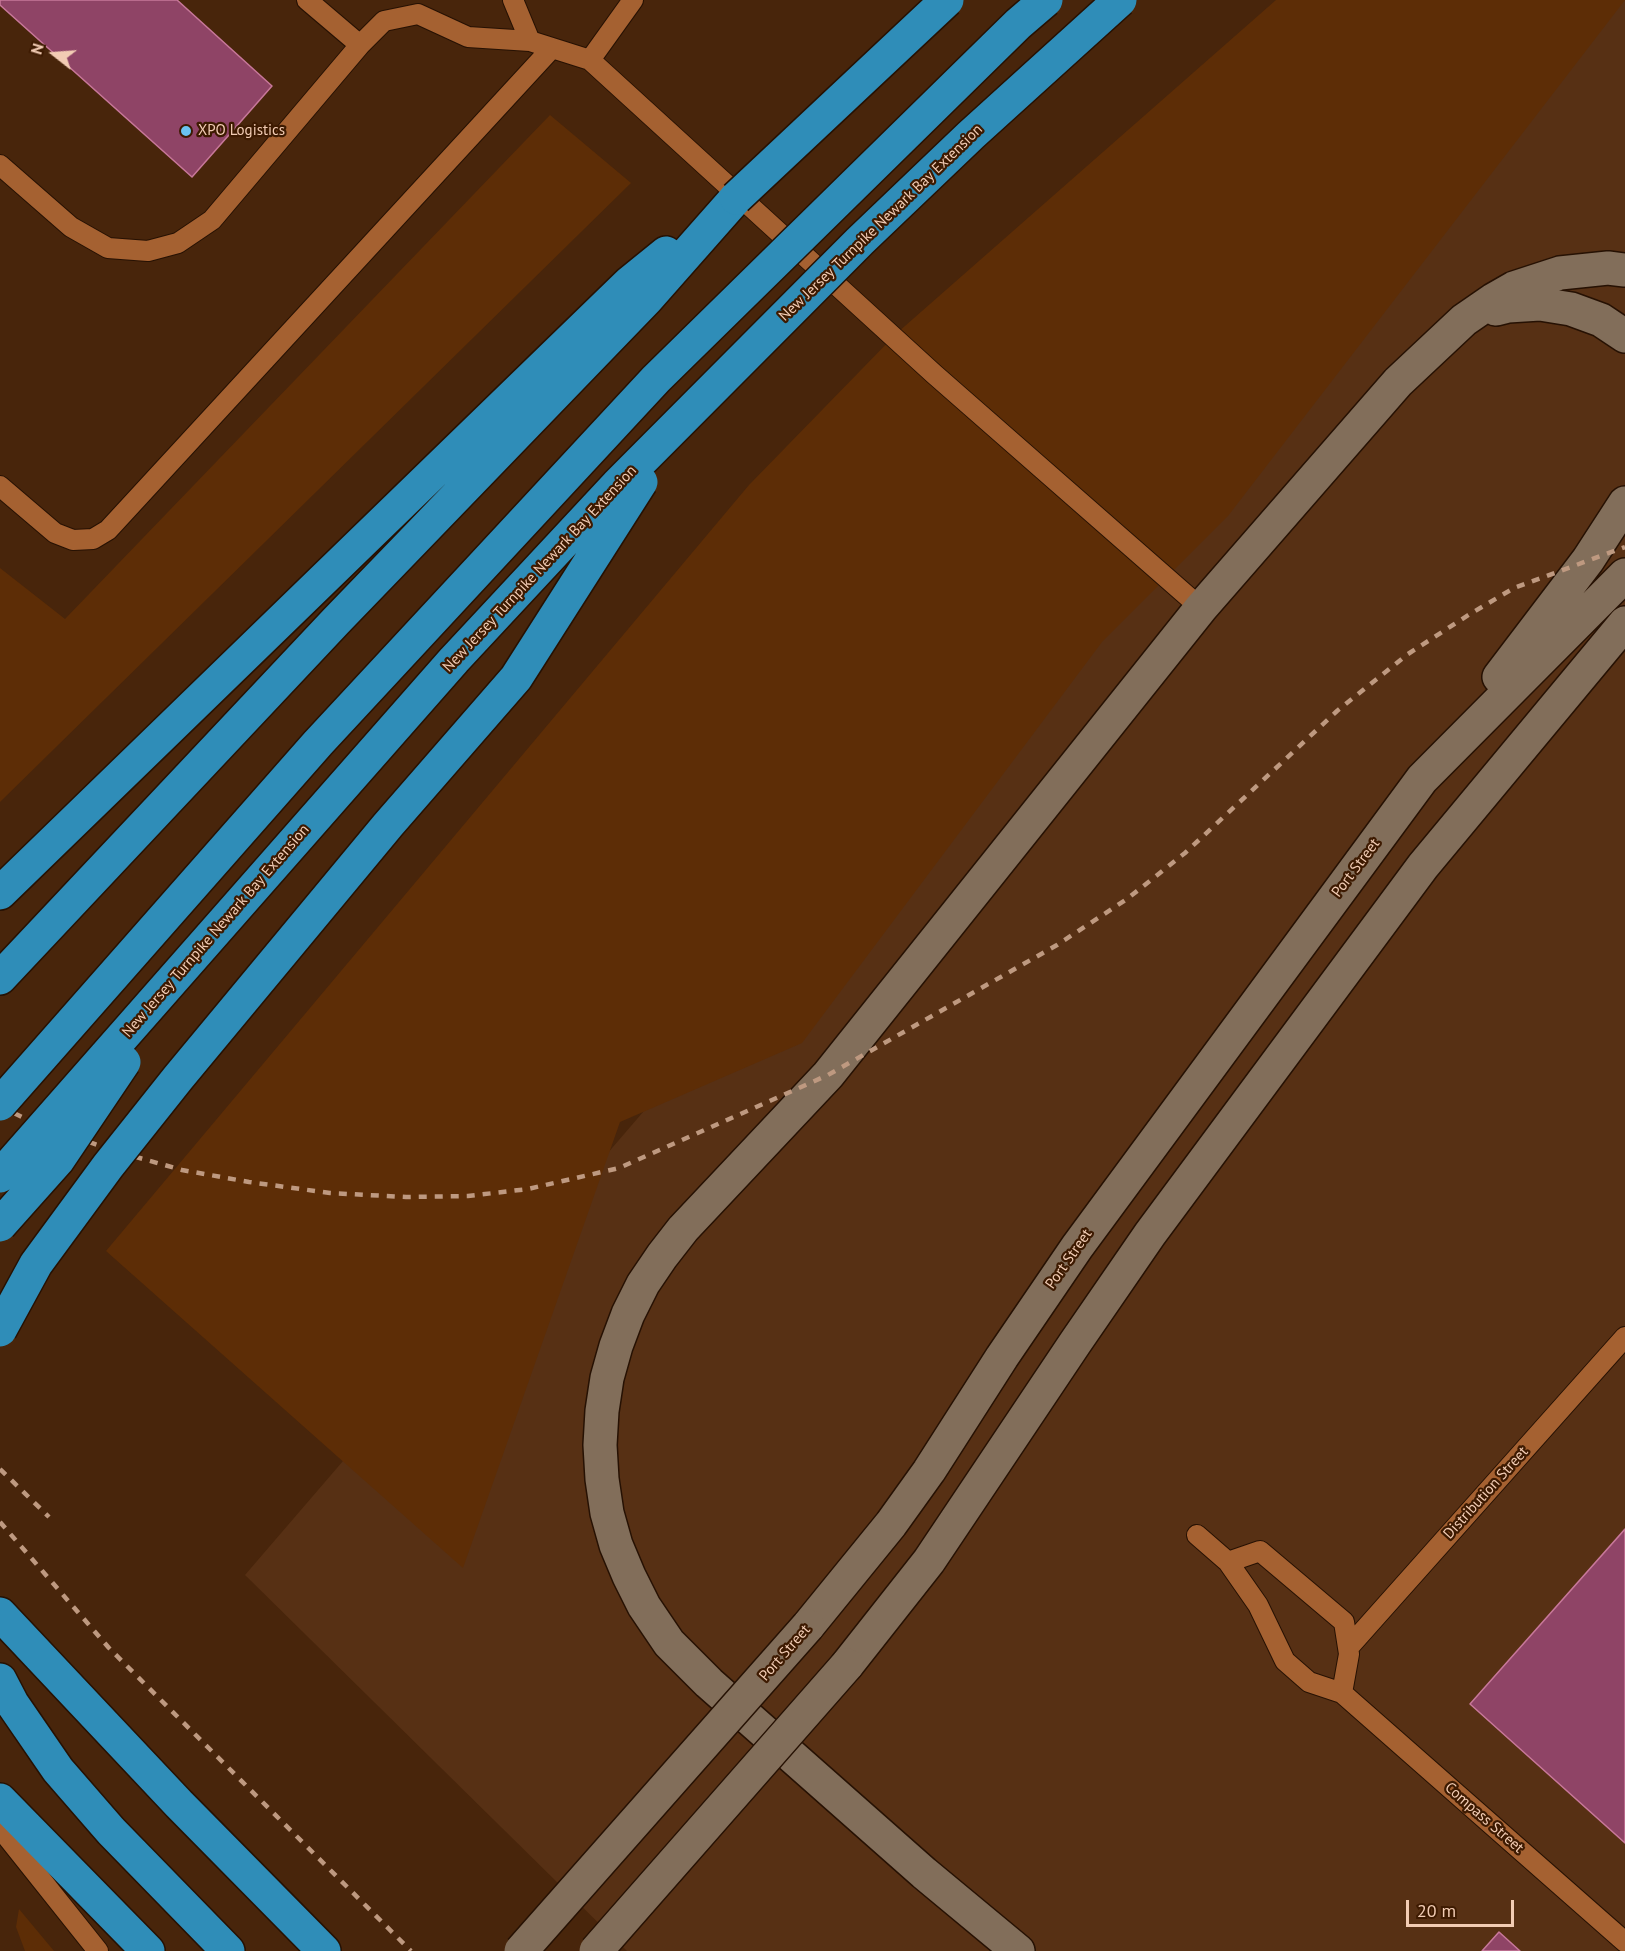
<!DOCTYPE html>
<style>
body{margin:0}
#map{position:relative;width:1625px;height:1951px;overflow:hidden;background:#48250b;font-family:"PT Sans",sans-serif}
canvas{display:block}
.north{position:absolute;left:24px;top:24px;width:60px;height:60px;-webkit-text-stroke:4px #3d1a01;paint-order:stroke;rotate:287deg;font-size:16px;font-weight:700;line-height:24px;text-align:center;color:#f2ccb4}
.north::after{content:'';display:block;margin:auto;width:21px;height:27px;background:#f2ccb4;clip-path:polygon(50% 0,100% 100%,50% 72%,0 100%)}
.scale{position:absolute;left:1406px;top:1900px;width:108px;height:27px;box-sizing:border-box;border:3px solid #f2ccb4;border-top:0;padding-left:8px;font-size:18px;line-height:21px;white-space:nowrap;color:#f2ccb4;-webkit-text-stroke:4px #3d1a01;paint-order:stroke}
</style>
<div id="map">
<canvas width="1625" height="1951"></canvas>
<div class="north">N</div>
<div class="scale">20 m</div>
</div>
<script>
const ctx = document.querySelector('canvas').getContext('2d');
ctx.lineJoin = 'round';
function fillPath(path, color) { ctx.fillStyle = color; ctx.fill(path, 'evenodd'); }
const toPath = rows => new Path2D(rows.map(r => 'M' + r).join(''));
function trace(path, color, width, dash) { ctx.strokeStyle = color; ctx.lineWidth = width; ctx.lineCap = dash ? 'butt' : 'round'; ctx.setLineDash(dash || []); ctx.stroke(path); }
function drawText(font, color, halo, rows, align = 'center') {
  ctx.font = font + ' "PT Sans",sans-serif'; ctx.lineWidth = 4.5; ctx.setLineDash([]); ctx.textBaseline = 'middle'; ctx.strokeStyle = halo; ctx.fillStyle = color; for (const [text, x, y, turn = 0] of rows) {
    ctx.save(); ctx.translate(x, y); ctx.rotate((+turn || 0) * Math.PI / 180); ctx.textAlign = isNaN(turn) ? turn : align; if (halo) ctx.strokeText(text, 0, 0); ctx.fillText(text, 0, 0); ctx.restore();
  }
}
fillPath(toPath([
 [1599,0,1625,0,1625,1951,627,1951,245,1575]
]), '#573014');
fillPath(toPath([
 [1276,0,1625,0,1228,516,1102,642,802,1043,620,1122,463,1568,106,1251,749,485,897,333],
 [550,115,631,183,0,802,0,568,65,619],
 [19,1909,54,1951,25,1951,16,1927]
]), '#5d2d06');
const building = toPath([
 [0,0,177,0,272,86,192,177,0,5,0,0],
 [1625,1529,1625,1843,1470,1704,1625,1529],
 [1499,1932,1520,1951,1482,1951,1499,1932]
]);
fillPath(building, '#8f4466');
trace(building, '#c8789a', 1.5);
const lane = toPath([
 [307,0,360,45],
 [513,0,530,41],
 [590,60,633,0],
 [0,165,71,227,108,248,148,251,178,243,212,220,360,45,384,21,418,14,468,37,530,41,590,60,934,374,1201,608],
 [0,486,55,533,73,540,93,539,108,530,552,48],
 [1197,1535,1228,1562,1258,1605,1285,1661,1309,1682,1342,1693,1625,1942],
 [1228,1562,1260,1551,1344,1622,1349,1654,1342,1693],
 [1348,1648,1625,1337],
 [0,1828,98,1951]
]);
const secondary = toPath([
 [1496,309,1508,306,1540,304,1571,309,1601,320,1625,336],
 [1499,677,1588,560,1625,503],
 [808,1626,891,1524,929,1471,1002,1357,1077,1247,1422,779,1625,575],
 [847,1665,929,1561,1075,1343,1150,1234,1423,866,1625,623],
 [1018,1951,924,1873,709,1683,669,1643,644,1606,629,1576,616,1545,607,1513,602,1479,600,1445,602,1411,607,1378,616,1346,628,1314,643,1284,662,1256,683,1229,828,1075,1201,608,1398,382,1464,320,1493,300,1514,288,1560,273,1608,268,1625,270]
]);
const highway = toPath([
 [0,893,629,283,666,253],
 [0,978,336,621,646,300,736,198],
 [0,1614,179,1804,324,1951],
 [0,1680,12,1703,58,1770,111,1831,228,1951],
 [0,1800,148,1951]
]);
trace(lane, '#261103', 22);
trace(secondary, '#261103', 36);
trace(highway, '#261103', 36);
trace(lane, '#a56131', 20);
trace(secondary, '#826e5a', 33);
trace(highway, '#2f8db8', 33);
trace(toPath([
 [0,1106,32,1122,115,1151,182,1170,249,1182,330,1193,406,1197,468,1196,528,1189,619,1168,828,1075,1057,945,1127,899,1185,853,1337,711,1408,654,1470,614,1514,588,1625,547],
 [0,1469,49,1517],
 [0,1522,109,1648,411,1951]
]), '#be9980', 4.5, [8, 8]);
const secondaryBridge = toPath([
 [521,1951,808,1626],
 [596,1951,847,1665]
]);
const highwayBridge = toPath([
 [736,198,947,0],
 [0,1104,318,743,656,379,1018,24,1046,0],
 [0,1176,454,660,617,485,860,241,971,135,1120,0],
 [0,1225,58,1160,124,1062],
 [0,1330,36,1264,108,1166,178,1078,388,825,516,678,641,482]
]);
trace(secondaryBridge, '#261103', 36, []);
trace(highwayBridge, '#261103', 36, []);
trace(secondaryBridge, '#826e5a', 33);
trace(highwayBridge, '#2f8db8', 33);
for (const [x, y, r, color] of [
 [186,131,6,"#6ac3f1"]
]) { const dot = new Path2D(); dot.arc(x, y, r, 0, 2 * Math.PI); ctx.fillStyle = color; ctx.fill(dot); trace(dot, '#3d1a01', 2); }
drawText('15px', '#f2ccb4', '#3d1a01', [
 ["XPO Logistics",198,131]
], 'left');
drawText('15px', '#f2ccb4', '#3d1a01', [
 ["New Jersey Turnpike Newark Bay Extension",881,223,-44],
 ["New Jersey Turnpike Newark Bay Extension",540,569,-47],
 ["Port Street",1356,868,-53],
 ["New Jersey Turnpike Newark Bay Extension",216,931,-49],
 ["Port Street",1069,1259,-55],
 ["Distribution Street",1486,1493,-48],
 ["Port Street",785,1653,-49],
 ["Compass Street",1484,1818,41]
]);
</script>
